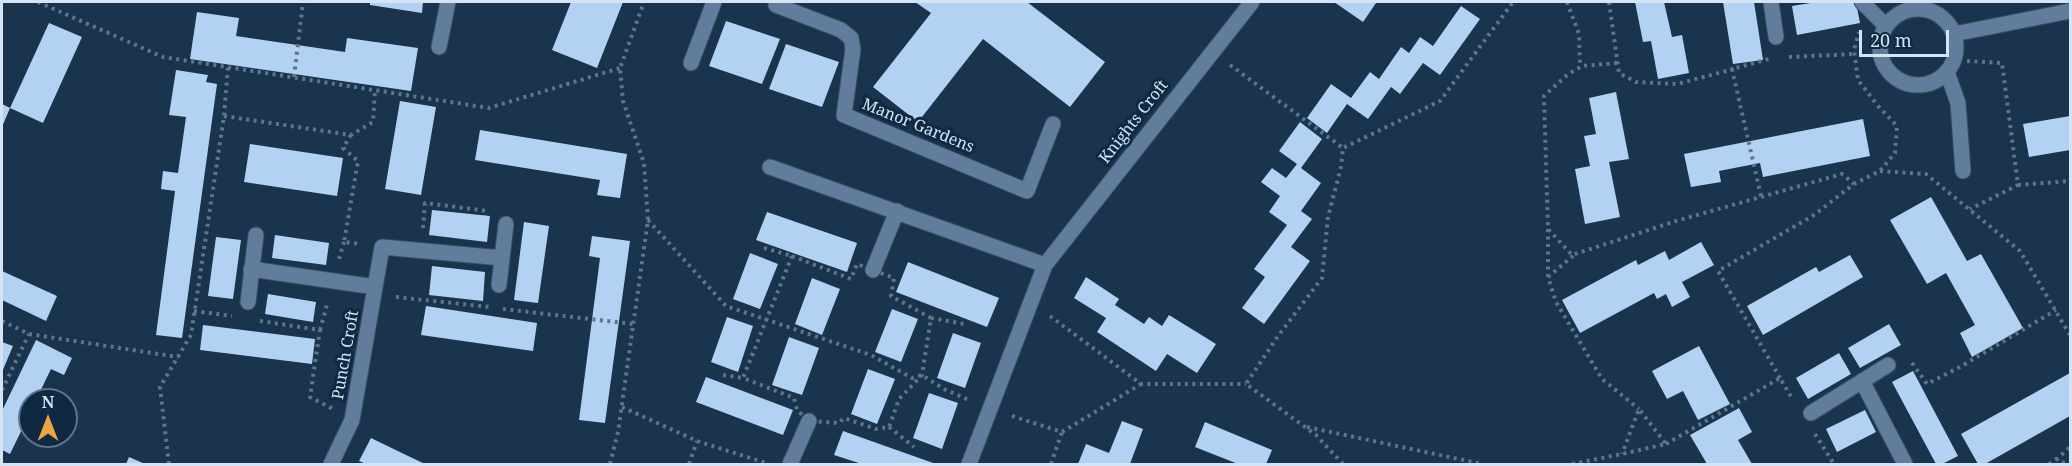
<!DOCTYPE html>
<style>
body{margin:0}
#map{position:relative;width:2072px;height:466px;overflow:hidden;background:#1a344d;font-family:"Noto Serif",serif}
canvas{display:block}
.frame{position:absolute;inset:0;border:3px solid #d4e4f4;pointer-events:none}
.north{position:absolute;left:18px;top:388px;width:60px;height:60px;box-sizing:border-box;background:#102942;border:2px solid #5e7489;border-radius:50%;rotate:0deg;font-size:16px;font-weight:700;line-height:24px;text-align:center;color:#d4e4f4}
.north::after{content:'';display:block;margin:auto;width:21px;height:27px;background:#f1a540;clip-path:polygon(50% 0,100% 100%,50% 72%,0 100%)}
.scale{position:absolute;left:1859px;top:30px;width:90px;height:27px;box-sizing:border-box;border:3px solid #d4e4f4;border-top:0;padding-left:8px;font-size:18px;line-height:21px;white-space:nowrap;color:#d4e4f4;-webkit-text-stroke:4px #102942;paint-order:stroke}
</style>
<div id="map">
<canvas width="2072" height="466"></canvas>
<div class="frame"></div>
<div class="north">N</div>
<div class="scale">20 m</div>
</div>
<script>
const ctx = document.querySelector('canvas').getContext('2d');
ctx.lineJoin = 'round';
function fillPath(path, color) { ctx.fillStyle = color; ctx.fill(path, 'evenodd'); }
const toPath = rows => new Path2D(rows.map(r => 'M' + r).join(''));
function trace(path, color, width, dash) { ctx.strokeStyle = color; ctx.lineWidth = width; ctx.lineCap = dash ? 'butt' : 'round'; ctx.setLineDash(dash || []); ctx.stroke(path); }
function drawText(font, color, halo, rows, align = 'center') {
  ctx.font = font + ' "Noto Serif",serif'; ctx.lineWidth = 6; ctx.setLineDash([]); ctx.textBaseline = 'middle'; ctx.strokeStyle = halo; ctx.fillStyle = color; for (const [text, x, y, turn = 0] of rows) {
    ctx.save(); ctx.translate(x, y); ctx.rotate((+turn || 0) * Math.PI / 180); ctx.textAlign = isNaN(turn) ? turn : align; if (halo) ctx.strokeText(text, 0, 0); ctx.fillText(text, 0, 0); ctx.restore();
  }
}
fillPath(toPath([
 [370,2,423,2,422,13,370,5],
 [571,2,623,2,597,68,552,50],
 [915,2,1027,2,1105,62,1070,107,983,39,918,122,873,87,931,13],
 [1334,2,1375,2,1376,3,1363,22],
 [1635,2,1664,2,1672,37,1682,35,1689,73,1658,79,1651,41,1643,42],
 [1723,2,1754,2,1763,60,1733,64],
 [1817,2,1856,2,1860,23,1797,35,1792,6],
 [1461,6,1480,19,1440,75,1423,63,1400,94,1391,87,1368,119,1347,104,1327,133,1307,118,1331,84,1351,98,1370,72,1379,79,1401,47,1409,53,1420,37,1433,46],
 [197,12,239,18,236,36,345,52,347,38,418,48,411,91,190,59],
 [726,21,780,39,762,84,709,66],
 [49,23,82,37,43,123,10,108],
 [786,44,839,62,822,107,769,89],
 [176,70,208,75,206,82,217,84,182,338,156,335,175,191,161,189,163,171,178,173,186,117,169,115],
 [1616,92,1629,159,1609,162,1620,217,1585,224,1575,169,1590,166,1584,136,1596,134,1589,98],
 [400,101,436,107,421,195,385,189],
 [2,104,10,108,2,127],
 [2070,116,2070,150,2029,157,2023,124],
 [1863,119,1870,156,1763,177,1760,163,1719,171,1721,182,1691,187,1684,154],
 [1300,122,1322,139,1301,168,1321,183,1301,211,1312,219,1291,247,1310,261,1264,324,1242,308,1265,277,1254,269,1287,225,1269,212,1280,196,1261,182,1272,168,1286,178,1297,164,1279,151],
 [480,130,627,154,620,198,597,195,600,180,475,160],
 [250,144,343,158,337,196,244,182],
 [1931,197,1967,261,1981,254,2023,328,1972,357,1960,333,1975,325,1946,273,1927,284,1890,220],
 [432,210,490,216,487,242,429,235],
 [767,212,857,243,847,272,756,240],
 [524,222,549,226,538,303,514,300],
 [275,235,329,243,326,265,272,258],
 [592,236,630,241,605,423,579,420,600,258,589,256],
 [216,237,241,240,233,299,208,296],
 [1701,242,1714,265,1682,282,1690,297,1672,307,1666,294,1657,299,1654,293,1580,333,1562,300,1636,260,1638,265,1665,251,1669,260],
 [750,253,778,264,760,309,733,299],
 [1850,255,1863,277,1763,335,1747,306,1816,267,1819,272],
 [908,262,999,298,987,327,896,292],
 [432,266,485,272,483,301,429,295],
 [2,271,57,296,46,321,2,300],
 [1086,277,1119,299,1115,305,1144,324,1149,317,1162,326,1169,315,1216,344,1197,373,1167,354,1156,371,1097,332,1106,318,1074,298],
 [812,278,840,289,822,335,795,324],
 [268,294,316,302,313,322,265,314],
 [426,306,537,323,533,351,421,335],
 [892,309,918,319,901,362,875,352],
 [727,317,753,326,738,372,711,362],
 [1889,324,1901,345,1860,368,1848,348],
 [203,325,315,339,312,364,200,350],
 [953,333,981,343,965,388,937,378],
 [789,337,819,348,802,395,772,385],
 [36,340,72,358,64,375,51,369,36,400,30,400,30,413,10,454,2,450,2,411],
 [2,342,13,346,2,372],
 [1699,346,1730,404,1698,420,1683,391,1667,399,1652,371],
 [1839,353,1851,374,1808,399,1796,378],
 [868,369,895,379,877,424,851,414],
 [1913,371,1958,456,1942,464,1936,464,1892,382],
 [2070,373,2070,416,1985,464,1978,464,1961,434],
 [706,377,793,410,783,435,696,402],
 [929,393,958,403,942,449,913,438],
 [1739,408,1752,432,1738,440,1752,464,1707,464,1690,435],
 [1865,410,1876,432,1837,452,1826,429],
 [1122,421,1143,429,1130,464,1078,464,1086,444,1109,453],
 [1205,422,1272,450,1266,464,1238,464,1195,447],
 [843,431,936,464,862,464,834,455],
 [371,438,404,454,425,464,366,464,359,461],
 [129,457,145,464,126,464]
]), '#b3d1f2');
const minor = toPath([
 [777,2,776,5,841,30,851,38,853,49,844,115,1027,191,1053,124],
 [1771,2,1776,37],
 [1862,2,1886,26],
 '1880 47a38 38 0 1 1 76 0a38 38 0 1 1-76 0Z',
 [1954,34,2070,11],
 [439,47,448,2],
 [691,63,714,2],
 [1947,72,1958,103,1963,171],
 [770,167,1045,265],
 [251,269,375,287],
 [873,270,897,211],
 [499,285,506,224],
 [248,302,256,235],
 [1862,381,1905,464],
 [1811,413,1888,365],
 [331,464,352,420,382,247,502,258],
 [790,464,809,421],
 [969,464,1045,265,1252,2]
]);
trace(minor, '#394f64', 17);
trace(toPath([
 [38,2,163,57,489,108,620,68],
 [1567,2,1579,34,1580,66],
 [1609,2,1619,73,1636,82,1677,84,1734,69],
 [1789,57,1854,54],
 [1967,61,2002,63,2018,185,1970,209],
 [1617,63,1582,66,1567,75,1544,96,1548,229,1572,255,1676,221,1842,174,1854,184],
 [1230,65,1343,148],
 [294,77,303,2],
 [224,116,351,135,373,122,375,90],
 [351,135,343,148,358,161,344,242,360,244],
 [1880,171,1926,174,2020,251,2070,335],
 [2018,185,2070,181],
 [1761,196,1732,69,1769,59],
 [648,220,726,306,871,355,912,378,922,375,944,389,971,401],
 [423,228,425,203,488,211],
 [1548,229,1548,277,1556,302,1602,379,1639,409],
 [764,248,792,256],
 [792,256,851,279,857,264,894,278,891,296,931,318,922,375,899,399,889,427,876,429,844,418,839,423,809,421,797,410,794,398,743,378,792,256],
 [339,259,344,242],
 [1548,277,1574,255],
 [396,297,490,307],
 [503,309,633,324],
 [194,311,232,316],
 [1050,316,1141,384,1246,384],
 [931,318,964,324],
 [2,321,29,334,178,357],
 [260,321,320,330,310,397,333,409],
 [320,330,328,301],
 [1912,363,1927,384,1960,367,2056,310],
 [723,375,743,378],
 [1780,378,1718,271,1814,215,1854,184,1880,171,1895,153,1897,126,1878,106,1858,80,1854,50,1859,32],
 [2,390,29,334],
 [622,407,697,441,769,464],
 [1012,416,1062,432,1141,384],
 [889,427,914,447],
 [1307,427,1482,464],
 [1815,434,1834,464],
 [1666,444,1780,378,1793,400],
 [2056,460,2070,447],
 [169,464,160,387,191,335,224,116,228,67],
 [610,464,618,432,648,220,644,163,623,101,620,68,644,2],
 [689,464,697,441],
 [1051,464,1062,432],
 [1343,464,1316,435,1246,384,1278,336,1322,278,1328,217,1341,167,1343,148,1440,101,1513,2],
 [1572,464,1622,454,1666,444,1639,409,1622,454],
 [2049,464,2056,459,2066,464]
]), '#5f758b', 4, [3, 4.5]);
trace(minor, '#617d9b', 15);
drawText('16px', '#d4e4f4', '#102942', [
 ["Knights Croft",1134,122,-52],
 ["Manor Gardens",918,126,22],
 ["Punch Croft",346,355,-80]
]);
</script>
